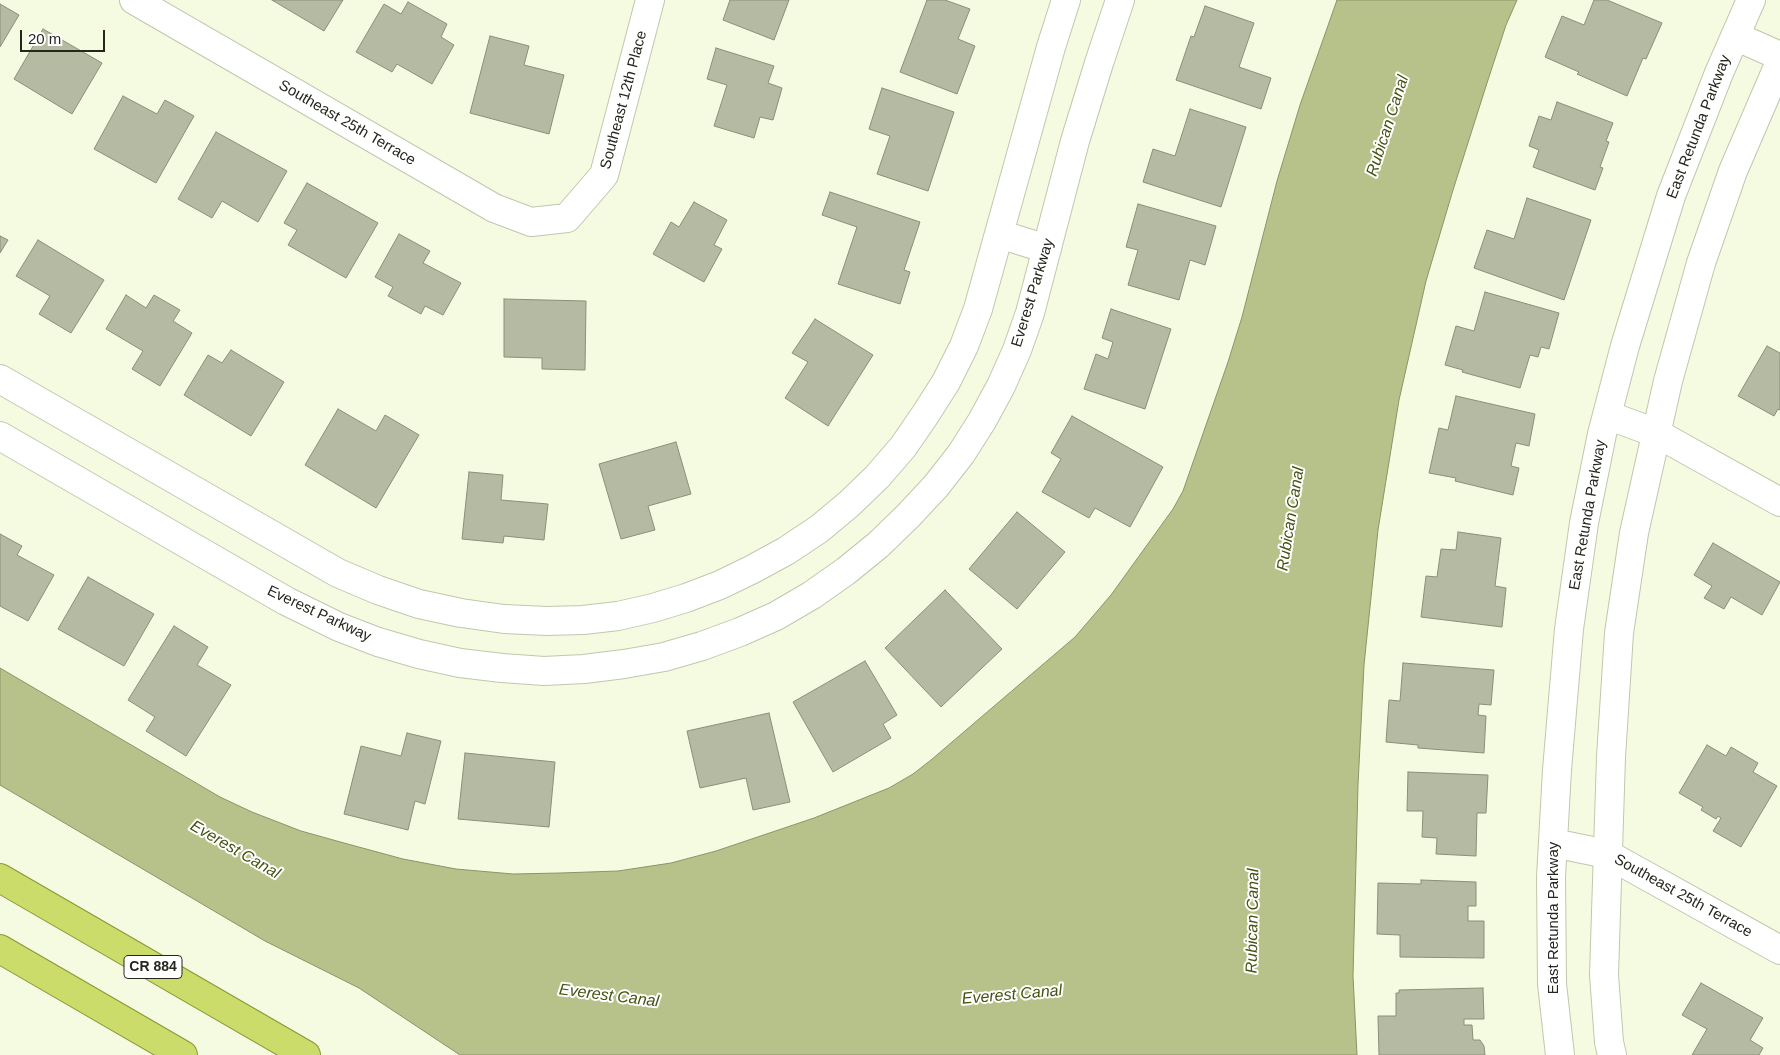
<!DOCTYPE html>
<style>
body{margin:0}
#map{position:relative;width:1780px;height:1055px;overflow:hidden;background:#f5fbe1;font-family:Helvetica,sans-serif}
canvas{display:block}
.scale{position:absolute;left:20px;top:30px;width:85px;height:22px;box-sizing:border-box;border:2px solid #25271e;border-top:0;padding-left:6px;font-size:15px;line-height:18px;white-space:nowrap;color:#25271e;-webkit-text-stroke:4px #fff;paint-order:stroke}
</style>
<div id="map">
<canvas width="1780" height="1055"></canvas>
<div class="scale">20 m</div>
</div>
<script>
const ctx = document.querySelector('canvas').getContext('2d');
ctx.lineJoin = 'round';
function fillPath(path, color) { ctx.fillStyle = color; ctx.fill(path, 'evenodd'); }
const toPath = rows => new Path2D(rows.map(r => 'M' + r).join(''));
function trace(path, color, width, dash) { ctx.strokeStyle = color; ctx.lineWidth = width; ctx.lineCap = dash ? 'butt' : 'round'; ctx.setLineDash(dash || []); ctx.stroke(path); }
function drawText(font, color, halo, rows, align = 'center') {
  ctx.font = font + ' Helvetica,sans-serif'; ctx.lineWidth = 4; ctx.setLineDash([]); ctx.textBaseline = 'middle'; ctx.strokeStyle = halo; ctx.fillStyle = color; for (const [text, x, y, turn = 0] of rows) {
    ctx.save(); ctx.translate(x, y); ctx.rotate((+turn || 0) * Math.PI / 180); ctx.textAlign = isNaN(turn) ? turn : align; if (halo) ctx.strokeText(text, 0, 0); ctx.fillText(text, 0, 0); ctx.restore();
  }
}
const water = toPath([
 [1337,0,1517,0,1506,25,1487,83,1453,190,1426,281,1399,400,1378,530,1364,665,1358,785,1353,976,1357,1055,460,1055,359,988,265,941,0,785,0,668,220,797,252,812,301,831,344,843,403,859,456,869,513,874,560,873,618,871,671,863,716,851,814,818,889,788,913,774,931,760,1075,637,1111,595,1173,509,1183,491,1228,362,1242,317,1277,181,1300,105,1337,0]
]);
fillPath(water, '#b6c289');
trace(water, '#8a9469', 1);
const building = toPath([
 [272,0,343,0,324,31,272,0],
 [730,0,789,0,774,40,723,20,730,0],
 [927,0,945,0,970,9,958,39,975,46,957,94,900,72,927,0],
 [1594,0,1607,0,1662,23,1646,59,1643,58,1627,96,1577,74,1579,72,1545,57,1562,16,1584,25,1594,0],
 [408,2,447,24,441,37,454,45,432,84,397,64,392,72,356,52,384,4,401,14,408,2],
 [0,4,19,15,0,47,0,4],
 [1205,6,1254,23,1239,67,1271,78,1261,109,1176,80,1191,36,1194,37,1205,6],
 [43,29,102,63,72,114,14,79,43,29],
 [490,36,529,46,524,65,564,75,549,134,470,113,490,36],
 [716,48,774,66,768,83,782,88,773,120,760,117,754,138,714,126,727,85,707,79,716,48],
 [882,88,954,112,928,191,877,174,890,136,869,129,882,88],
 [123,96,157,114,165,100,194,116,156,183,94,149,123,96],
 [1557,102,1613,123,1606,141,1609,142,1600,167,1603,168,1595,190,1533,167,1539,150,1529,146,1539,116,1551,120,1557,102],
 [1190,109,1246,127,1221,207,1143,182,1153,149,1175,156,1190,109],
 [216,132,287,171,258,222,222,201,212,218,178,199,216,132],
 [307,183,378,223,346,278,288,245,297,230,284,223,307,183],
 [830,192,920,222,904,270,910,272,900,304,838,284,857,227,822,215,830,192],
 [1527,198,1591,220,1564,300,1474,268,1487,230,1514,239,1527,198],
 [694,202,727,220,714,245,722,249,704,282,653,254,671,222,679,227,694,202],
 [1138,204,1216,226,1205,265,1190,260,1179,300,1128,285,1138,250,1126,247,1138,204],
 [399,234,430,251,423,263,461,283,443,315,425,306,421,314,388,296,393,287,375,277,399,234],
 [0,236,8,240,0,253,0,236],
 [38,240,104,280,71,333,39,314,50,296,16,276,38,240],
 [1485,292,1559,313,1549,349,1541,347,1538,357,1530,355,1520,388,1462,372,1463,370,1445,365,1456,326,1474,331,1485,292],
 [126,295,146,308,154,295,180,310,173,321,192,333,160,386,132,369,143,351,106,329,126,295],
 [504,299,586,301,585,370,542,369,542,358,504,357,504,299],
 [1111,309,1171,329,1145,409,1084,389,1096,354,1108,359,1113,342,1102,338,1111,309],
 [815,319,873,355,828,426,785,398,808,362,792,353,815,319],
 [1767,346,1780,353,1780,410,1778,409,1774,416,1738,396,1767,346],
 [231,350,284,382,251,436,184,395,208,355,222,363,231,350],
 [1456,396,1535,414,1529,446,1516,443,1511,466,1519,468,1513,495,1455,481,1456,478,1429,473,1439,428,1448,430,1456,396],
 [338,409,376,431,385,415,419,435,376,508,305,465,338,409],
 [1072,416,1163,467,1130,527,1095,508,1089,518,1042,492,1061,459,1051,453,1072,416],
 [676,442,691,494,648,506,655,530,621,539,599,464,676,442],
 [469,472,503,475,501,500,548,504,544,540,504,536,503,543,462,539,469,472],
 [1017,512,1065,552,1017,609,969,569,1017,512],
 [1458,532,1501,538,1495,586,1506,588,1502,627,1421,617,1426,576,1437,577,1441,549,1456,550,1458,532],
 [0,534,22,546,17,555,54,575,28,621,0,606,0,534],
 [1713,543,1780,582,1762,615,1731,597,1724,609,1704,598,1712,586,1694,575,1713,543],
 [88,577,154,614,124,666,58,629,88,577],
 [945,590,1002,649,941,707,885,648,945,590],
 [174,626,208,647,197,665,231,685,186,756,146,731,155,717,128,700,174,626],
 [865,661,897,715,883,724,891,738,833,772,793,702,865,661],
 [1403,663,1494,670,1491,705,1479,704,1478,715,1486,716,1484,753,1418,748,1418,745,1386,742,1389,700,1400,701,1403,663],
 [769,713,790,802,753,810,746,778,700,788,687,731,769,713],
 [407,733,441,741,425,804,415,801,408,830,344,814,361,746,401,756,407,733],
 [1707,745,1726,756,1731,747,1758,763,1753,772,1777,786,1741,847,1713,831,1721,818,1718,816,1716,819,1701,810,1703,807,1679,793,1707,745],
 [465,753,555,762,549,827,458,819,465,753],
 [1408,772,1488,775,1486,813,1477,813,1476,856,1436,854,1437,838,1422,837,1423,811,1407,811,1408,772],
 [1421,880,1476,882,1476,906,1468,906,1468,921,1484,921,1484,958,1400,957,1400,935,1377,934,1378,883,1421,884,1421,880],
 [1701,983,1763,1018,1750,1040,1763,1048,1759,1055,1692,1055,1707,1029,1682,1015,1701,983],
 [1483,988,1484,1019,1464,1019,1464,1025,1472,1025,1473,1040,1480,1040,1484,1046,1485,1055,1379,1055,1378,1016,1396,1016,1396,993,1399,993,1399,990,1483,988]
]);
fillPath(building, '#b5bba3');
trace(building, '#8a8f77', 1);
const minor = toPath([
 [134,0,494,208,531,222,567,218,604,175,650,0],
 [1735,36,1780,56],
 [1607,415,1656,433,1780,502],
 [1553,843,1607,854,1780,950],
 [1560,1055,1552,984,1551,877,1557,770,1569,629,1584,523,1602,434,1625,346,1671,196,1719,73,1751,0],
 [1612,1055,1609,1042,1604,975,1611,757,1619,633,1634,533,1668,381,1701,263,1733,171,1780,62]
]);
const tertiary = toPath([
 [999,234,1047,249],
 [0,379,338,573,378,590,419,604,461,613,504,619,547,621,583,620,618,616,653,608,686,598,720,585,751,570,786,551,819,529,849,504,877,477,903,447,925,415,946,382,964,346,978,309,1051,47,1066,0],
 [0,436,286,601,339,627,378,642,419,654,460,663,502,668,544,671,584,669,624,664,664,657,702,646,740,632,776,616,812,595,846,571,878,545,908,516,936,486,961,454,982,421,1001,386,1017,350,1030,313,1075,141,1099,63,1120,0]
]);
const trunk = toPath([
 [0,878,306,1055],
 [0,949,183,1055]
]);
trace(minor, '#c1c7ae', 30);
trace(tertiary, '#c1c7ae', 30);
trace(trunk, '#889737', 30);
trace(minor, '#fff', 28);
trace(tertiary, '#fff', 28);
trace(trunk, '#cbdc6a', 28);
for (const [x, y, w] of [
 [153,967,58]
]) { const box = new Path2D(); box.roundRect(x - w / 2, y - 11.5, w, 23, 4); ctx.fillStyle = '#fff'; ctx.fill(box); trace(box, '#25271e', 1); }
drawText('bold 14px', '#25271e', null, [
 ["CR 884",153,967]
]);
drawText('15px', '#25271e', '#fff', [
 ["Southeast 12th Place",624,100,-75],
 ["Southeast 25th Terrace",347,123,30],
 ["East Retunda Parkway",1699,127,-69],
 ["Everest Parkway",1033,293,-73],
 ["East Retunda Parkway",1588,515,-80],
 ["Everest Parkway",319,614,25],
 ["Southeast 25th Terrace",1683,896,29],
 ["East Retunda Parkway",1554,918,-90]
]);
drawText('italic 16px', '#475111', '#fff', [
 ["Rubican Canal",1388,126,-72],
 ["Rubican Canal",1291,519,-81],
 ["Everest Canal",235,850,30],
 ["Rubican Canal",1253,921,-89],
 ["Everest Canal",1012,995,-5],
 ["Everest Canal",609,996,7]
]);
</script>
